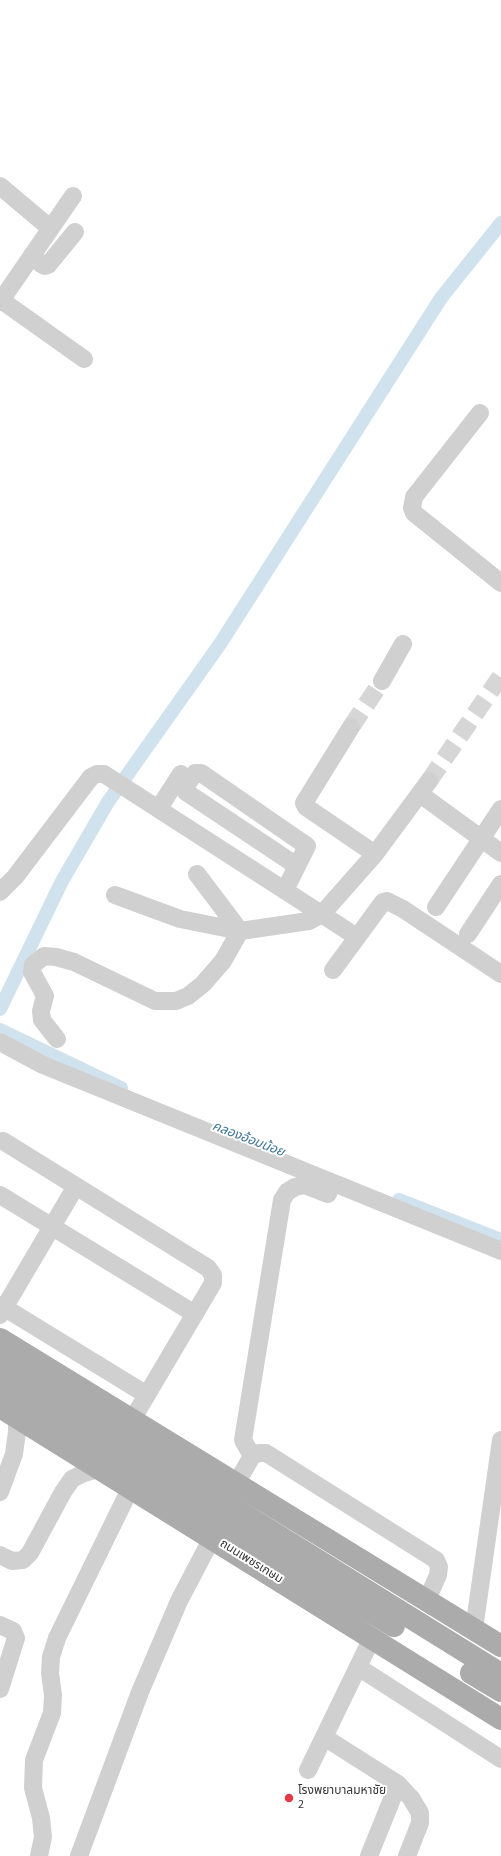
<!DOCTYPE html>
<meta charset="utf-8">
<style>
body{margin:0}
canvas{display:block;background:#fff}
</style>
<canvas width="501" height="1856"></canvas>
<script>
const ctx = document.querySelector('canvas').getContext('2d');
ctx.lineJoin = 'round';
const toPath = rows => new Path2D(rows.map(r => 'M' + r).join(''));
function trace(path, color, width, dash) { ctx.strokeStyle = color; ctx.lineWidth = width; ctx.lineCap = dash ? 'butt' : 'round'; ctx.setLineDash(dash || []); ctx.stroke(path); }
function drawText(font, color, halo, rows, align = 'center') {
  ctx.font = font + ' "Source Sans 3","Noto Sans Thai",sans-serif'; ctx.lineWidth = 4; ctx.setLineDash([]); ctx.textBaseline = 'middle'; ctx.strokeStyle = halo; ctx.fillStyle = color; for (const [text, x, y, turn = 0] of rows) {
    ctx.save(); ctx.translate(x, y); ctx.rotate((+turn || 0) * Math.PI / 180); ctx.textAlign = isNaN(turn) ? turn : align; if (halo) ctx.strokeText(text, 0, 0); ctx.fillText(text, 0, 0); ctx.restore();
  }
}
trace(toPath([
 [0,1009,62,881,108,802,220,644,441,298,501,223],
 [0,1030,121,1088],
 [399,1200,501,1240]
]), '#cfe2ee', 14);
trace(toPath([
 [351,727,382,681],
 [429,781,501,676]
]), '#d6d6d6', 18, [18, 9]);
trace(toPath([
 [0,186,50,228],
 [32,255,41,264,45,266,48,265,75,232],
 [1,300,84,359],
 [0,302,73,196],
 [480,413,414,497,412,508,414,513,501,583],
 [382,681,403,644],
 [351,727,304,803,306,807,375,854],
 [420,794,501,853],
 [159,808,181,774],
 [285,890,307,846,201,773,195,773,186,786,186,792,297,866],
 [0,892,15,877,91,777,97,774,104,774,357,937],
 [115,895,180,919,240,931,309,921,322,914,375,854,429,781],
 [436,907,501,809],
 [468,934,501,884],
 [333,970,383,902,387,901,403,909,501,974],
 [57,1039,42,1020,41,1011,45,996,32,972,33,965,44,956,56,957,74,962,155,1001,176,1001,188,996,203,984,223,961,240,931,197,874],
 [0,1042,43,1065,501,1251],
 [3,1141,208,1268,213,1275,213,1283,132,1420],
 [0,1195,195,1314],
 [0,1305,147,1395],
 [0,1315,76,1186],
 [252,1456,243,1440,282,1200,287,1192,295,1187,305,1185,328,1194],
 [236,1484,252,1456,259,1453,266,1453,436,1560,439,1567,438,1575,427,1600],
 [0,1492,14,1454,17,1432,17,1417],
 [0,1555,12,1561,23,1560,30,1553,63,1492,72,1479,84,1473,101,1468],
 [0,1625,13,1631,16,1638,0,1689],
 [474,1629,501,1440],
 [358,1667,501,1759],
 [324,1737,398,1784,411,1798,420,1813,420,1823,407,1856],
 [308,1770,372,1638],
 [39,1856,43,1837,41,1818,33,1788,34,1760,52,1713,53,1695,50,1673,51,1657,57,1638,131,1487],
 [79,1856,140,1692,179,1601,212,1538],
 [369,1856,398,1784]
]), '#d0d0d0', 18);
trace(toPath([
 [0,1339,501,1646],
 [0,1363,501,1674],
 [0,1385,394,1626],
 [0,1407,501,1719],
 [471,1673,501,1691]
]), '#ababab', 22);
for (const [x, y, r, color] of [
 [289,1798,5,"#e63946"]
]) { const dot = new Path2D(); dot.arc(x, y, r, 0, 2 * Math.PI); ctx.fillStyle = color; ctx.fill(dot); trace(dot, '#fff', 1.5); }
drawText('12px', '#333', '#fff', [
 ["ถนนเพชรเกษม",251,1562,32]
]);
drawText('12px', '#333', '#fff', [
 ["โรงพยาบาลมหาชัย",298,1791],
 ["2",298,1805]
], 'left');
drawText('italic 13px', '#3f7597', '#fff', [
 ["คลองอ้อมน้อย",248,1140,21]
]);
</script>
